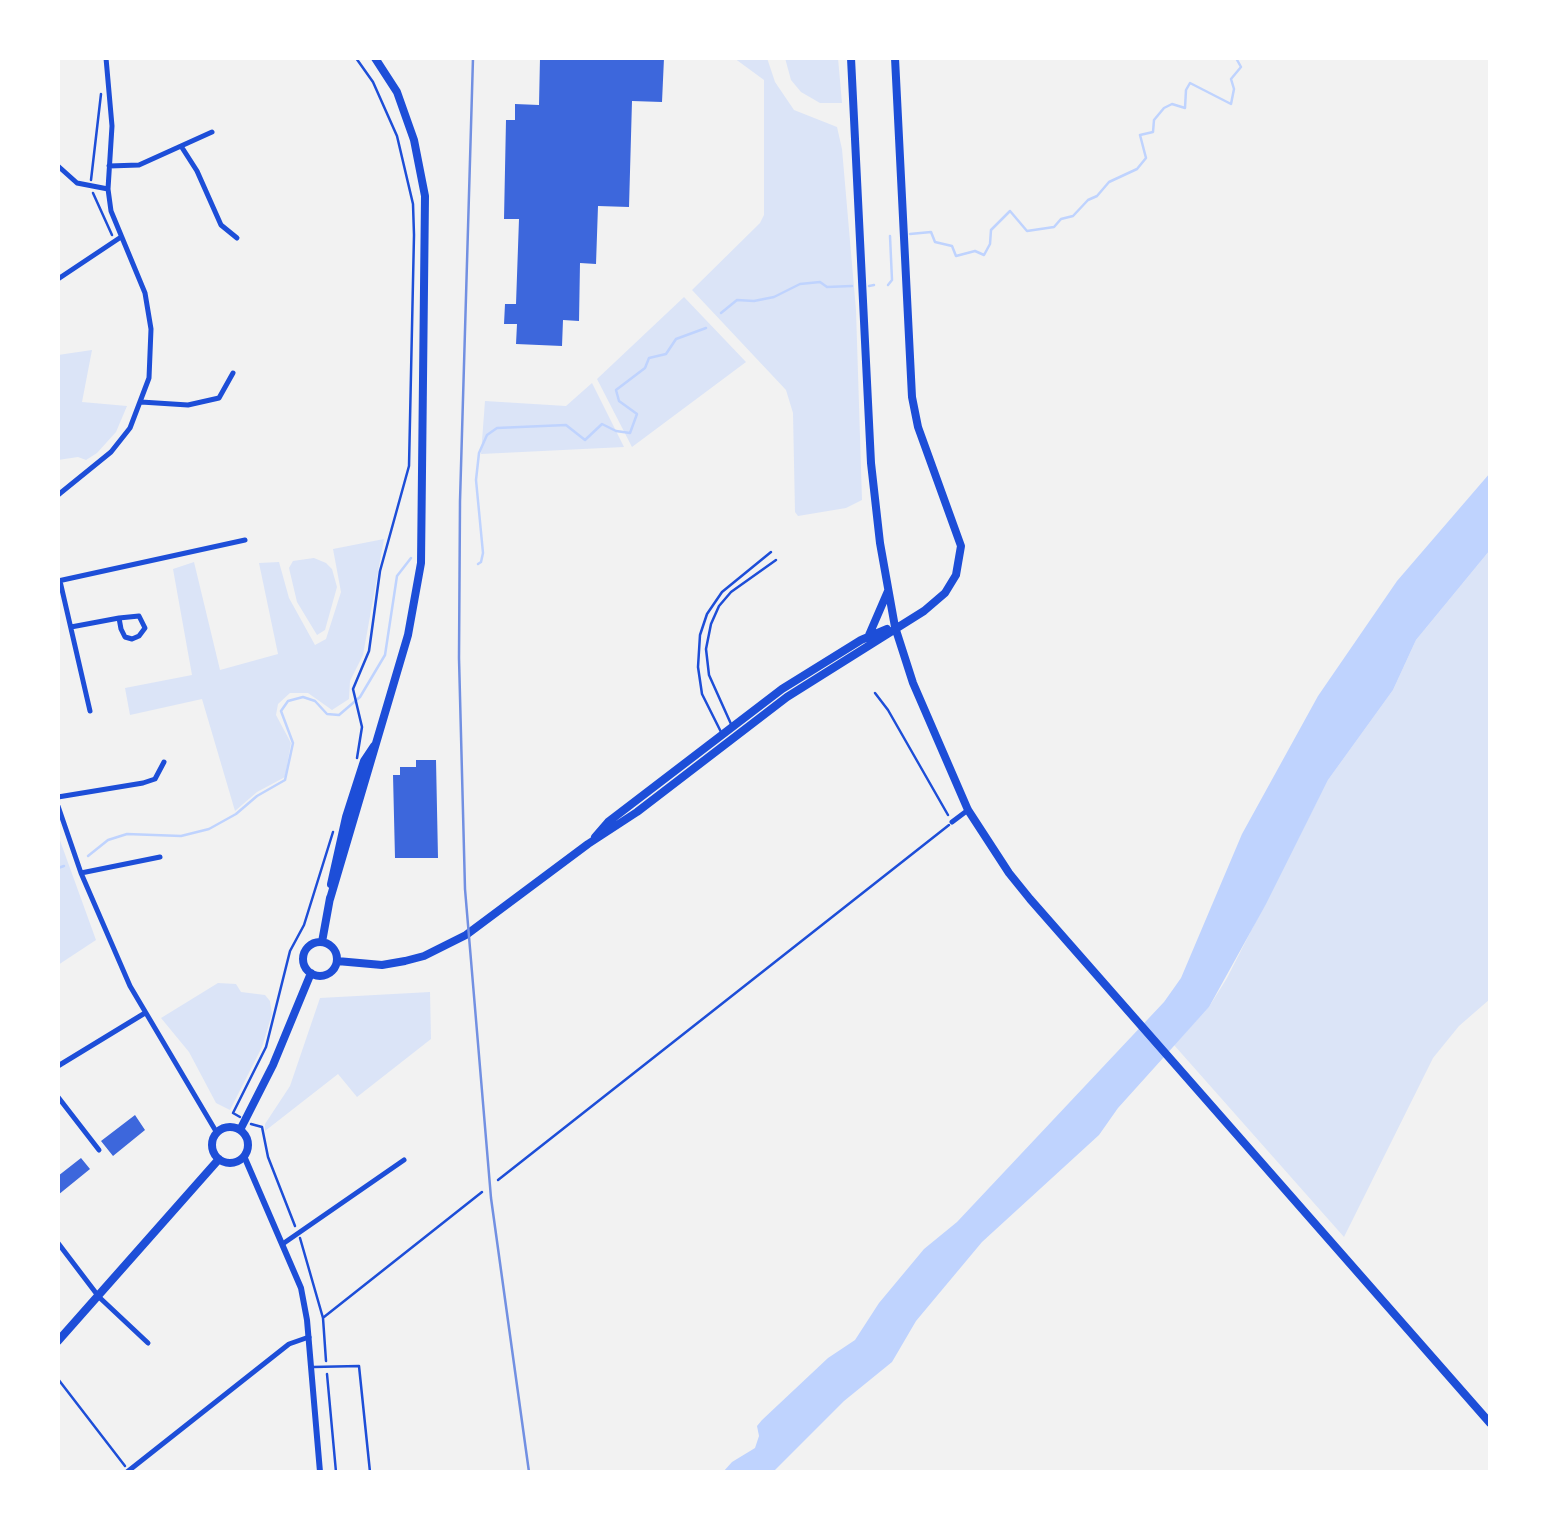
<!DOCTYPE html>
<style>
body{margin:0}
#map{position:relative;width:1548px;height:1530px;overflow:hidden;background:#f2f2f2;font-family:Lato,sans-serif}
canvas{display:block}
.frame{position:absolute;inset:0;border:60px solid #fff;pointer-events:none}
</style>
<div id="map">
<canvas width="1548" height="1530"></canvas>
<div class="frame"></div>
</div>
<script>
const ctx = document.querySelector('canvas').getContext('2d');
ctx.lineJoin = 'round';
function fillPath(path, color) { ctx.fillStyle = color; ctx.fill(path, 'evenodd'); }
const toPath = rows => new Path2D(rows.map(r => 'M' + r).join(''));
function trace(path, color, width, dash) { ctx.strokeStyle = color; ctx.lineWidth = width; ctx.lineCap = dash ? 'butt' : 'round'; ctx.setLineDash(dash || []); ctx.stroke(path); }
fillPath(toPath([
 [734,58,767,58,775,82,794,110,837,127,842,149,856,310,862,500,846,508,798,516,795,512,793,413,786,390,692,290,760,223,764,215,764,80],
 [785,58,838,58,842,103,820,103,801,92,791,80],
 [684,297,746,362,632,447,597,379],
 [92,350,82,402,127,406,116,432,97,453,86,460,78,457,58,460,58,355],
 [592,383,624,447,481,454,485,401,566,406],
 [384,539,363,655,350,681,349,699,332,710,308,693,290,693,278,704,276,715,291,743,285,777,257,792,235,811,202,699,130,715,125,688,192,675,173,569,194,562,220,670,278,654,259,563,279,562,289,598,315,645,326,639,341,592,333,549],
 [1490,550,1490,999,1459,1026,1433,1058,1344,1237,1174,1045,1209,1007,1227,978,1328,780,1393,690,1416,640],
 [314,558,326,563,332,569,337,587,325,630,317,635,297,602,289,568,293,561],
 [58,835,96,940,58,965],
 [218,983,236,984,241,992,265,995,270,1001,272,1014,262,1047,230,1110,216,1103,189,1052,161,1018],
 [430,992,431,1039,357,1097,338,1074,265,1131,265,1124,290,1086,320,998]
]), '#dbe4f7');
fillPath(toPath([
 [1490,473,1490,550,1416,640,1393,690,1328,780,1266,904,1209,1007,1118,1108,1099,1135,982,1242,916,1321,892,1362,844,1401,773,1472,723,1472,732,1462,755,1448,759,1436,757,1426,762,1420,828,1358,855,1340,879,1303,924,1249,957,1222,1164,1002,1181,978,1242,834,1318,696,1397,581]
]), '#bfd3fe');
trace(toPath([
 [910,234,931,232,935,242,952,246,956,256,975,251,984,255,990,244,991,230,1010,211,1027,231,1054,227,1061,219,1073,216,1088,200,1097,196,1109,182,1137,169,1146,158,1140,135,1153,132,1154,120,1164,108,1172,104,1185,108,1186,90,1190,83,1231,104,1234,89,1231,79,1241,67,1236,58],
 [888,285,892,280,890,236],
 [869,286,874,285],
 [721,313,737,300,754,301,774,297,800,284,820,282,827,287,852,286],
 [478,564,481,562,483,553,476,480,479,453,487,435,497,428,566,425,585,440,602,424,616,431,630,433,637,414,619,401,616,390,645,368,649,358,666,354,676,339,706,328],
 [88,856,108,840,127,834,181,836,209,829,236,814,257,796,285,780,293,743,281,711,288,701,303,697,315,701,327,714,339,715,360,697,385,655,397,576,411,558],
 [58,868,64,866]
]), '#bfd3fe', 2.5);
fillPath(toPath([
 [540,58,664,58,662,102,632,101,629,207,598,206,596,264,580,263,579,321,563,320,562,346,516,344,517,324,504,324,505,304,516,304,519,219,504,219,506,120,515,120,515,104,539,105],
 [416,760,436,760,438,858,395,858,393,775,400,775,400,767,416,767],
 [135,1115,145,1130,113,1156,101,1141],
 [81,1158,90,1169,58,1195,58,1176]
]), '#3d67dc');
trace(toPath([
 [356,58,373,82,397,136,413,204,414,235,409,466,380,571,369,651,353,689,362,727,357,758],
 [91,180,101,94],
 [93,193,112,235],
 [875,693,888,710,948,815],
 [240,1117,233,1113,266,1047,290,951,304,925,333,832],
 [251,1124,262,1127,268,1157,295,1226],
 [498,1180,949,825],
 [300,1238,323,1318,326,1361],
 [324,1317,482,1192],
 [327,1374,336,1472],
 [58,1379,125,1466]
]), '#1d4ed8', 2.5);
trace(toPath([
 [731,724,709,675,706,649,711,624,719,606,731,592,776,560],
 [721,732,702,694,698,667,700,635,707,614,722,592,771,552],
 [313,1367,359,1366,370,1472]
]), '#1d4ed8', 2.5);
trace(toPath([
 [181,146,197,171,221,225,237,238],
 [58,166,77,183,108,189],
 [109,166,139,165,212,132],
 [58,279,121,237],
 [141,402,188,405,219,398,233,373],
 [58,495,111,452,130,428,149,378,151,329,145,293,111,211,108,189,112,126,106,58],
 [58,581,245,540],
 [60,581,90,711],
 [71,627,119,618,121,629,125,637,132,639,139,636,145,628,139,616,119,618],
 [58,797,143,783,155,779,164,762],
 [58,806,81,873,130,986,217,1133],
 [952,822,968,810],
 [81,873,160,857],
 [58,1066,145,1013],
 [58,1097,99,1150],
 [58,1243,99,1297,148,1343],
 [284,1243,404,1160],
 [127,1472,289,1344,309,1337]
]), '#1d4ed8', 5);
trace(toPath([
 [244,1156,301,1288,307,1320,320,1472]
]), '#1d4ed8', 6);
trace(toPath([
 [851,58,871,463,880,543,895,627,913,683,968,810,1009,873,1030,899,1490,1423],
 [869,635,888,591],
 [595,837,608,822,782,689,861,640,887,629],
 [331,884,346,817,364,761,374,746],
 [330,899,408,635,421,563,425,196,414,140,397,92,375,58],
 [322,942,330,898],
 '303 959a17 17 0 1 1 34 0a17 17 0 1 1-34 0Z',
 [337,961,382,965,405,961,424,956,466,935,588,844,637,812,787,697,924,611,945,593,956,575,961,546,918,427,912,397,895,58],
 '212 1145a18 18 0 1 1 36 0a18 18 0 1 1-36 0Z',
 [240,1130,273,1065,311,973],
 [58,1341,219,1159]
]), '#1d4ed8', 8);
trace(toPath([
 [473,58,460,501,459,658,465,889,491,1198,529,1472]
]), '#7290e2', 2.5);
</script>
